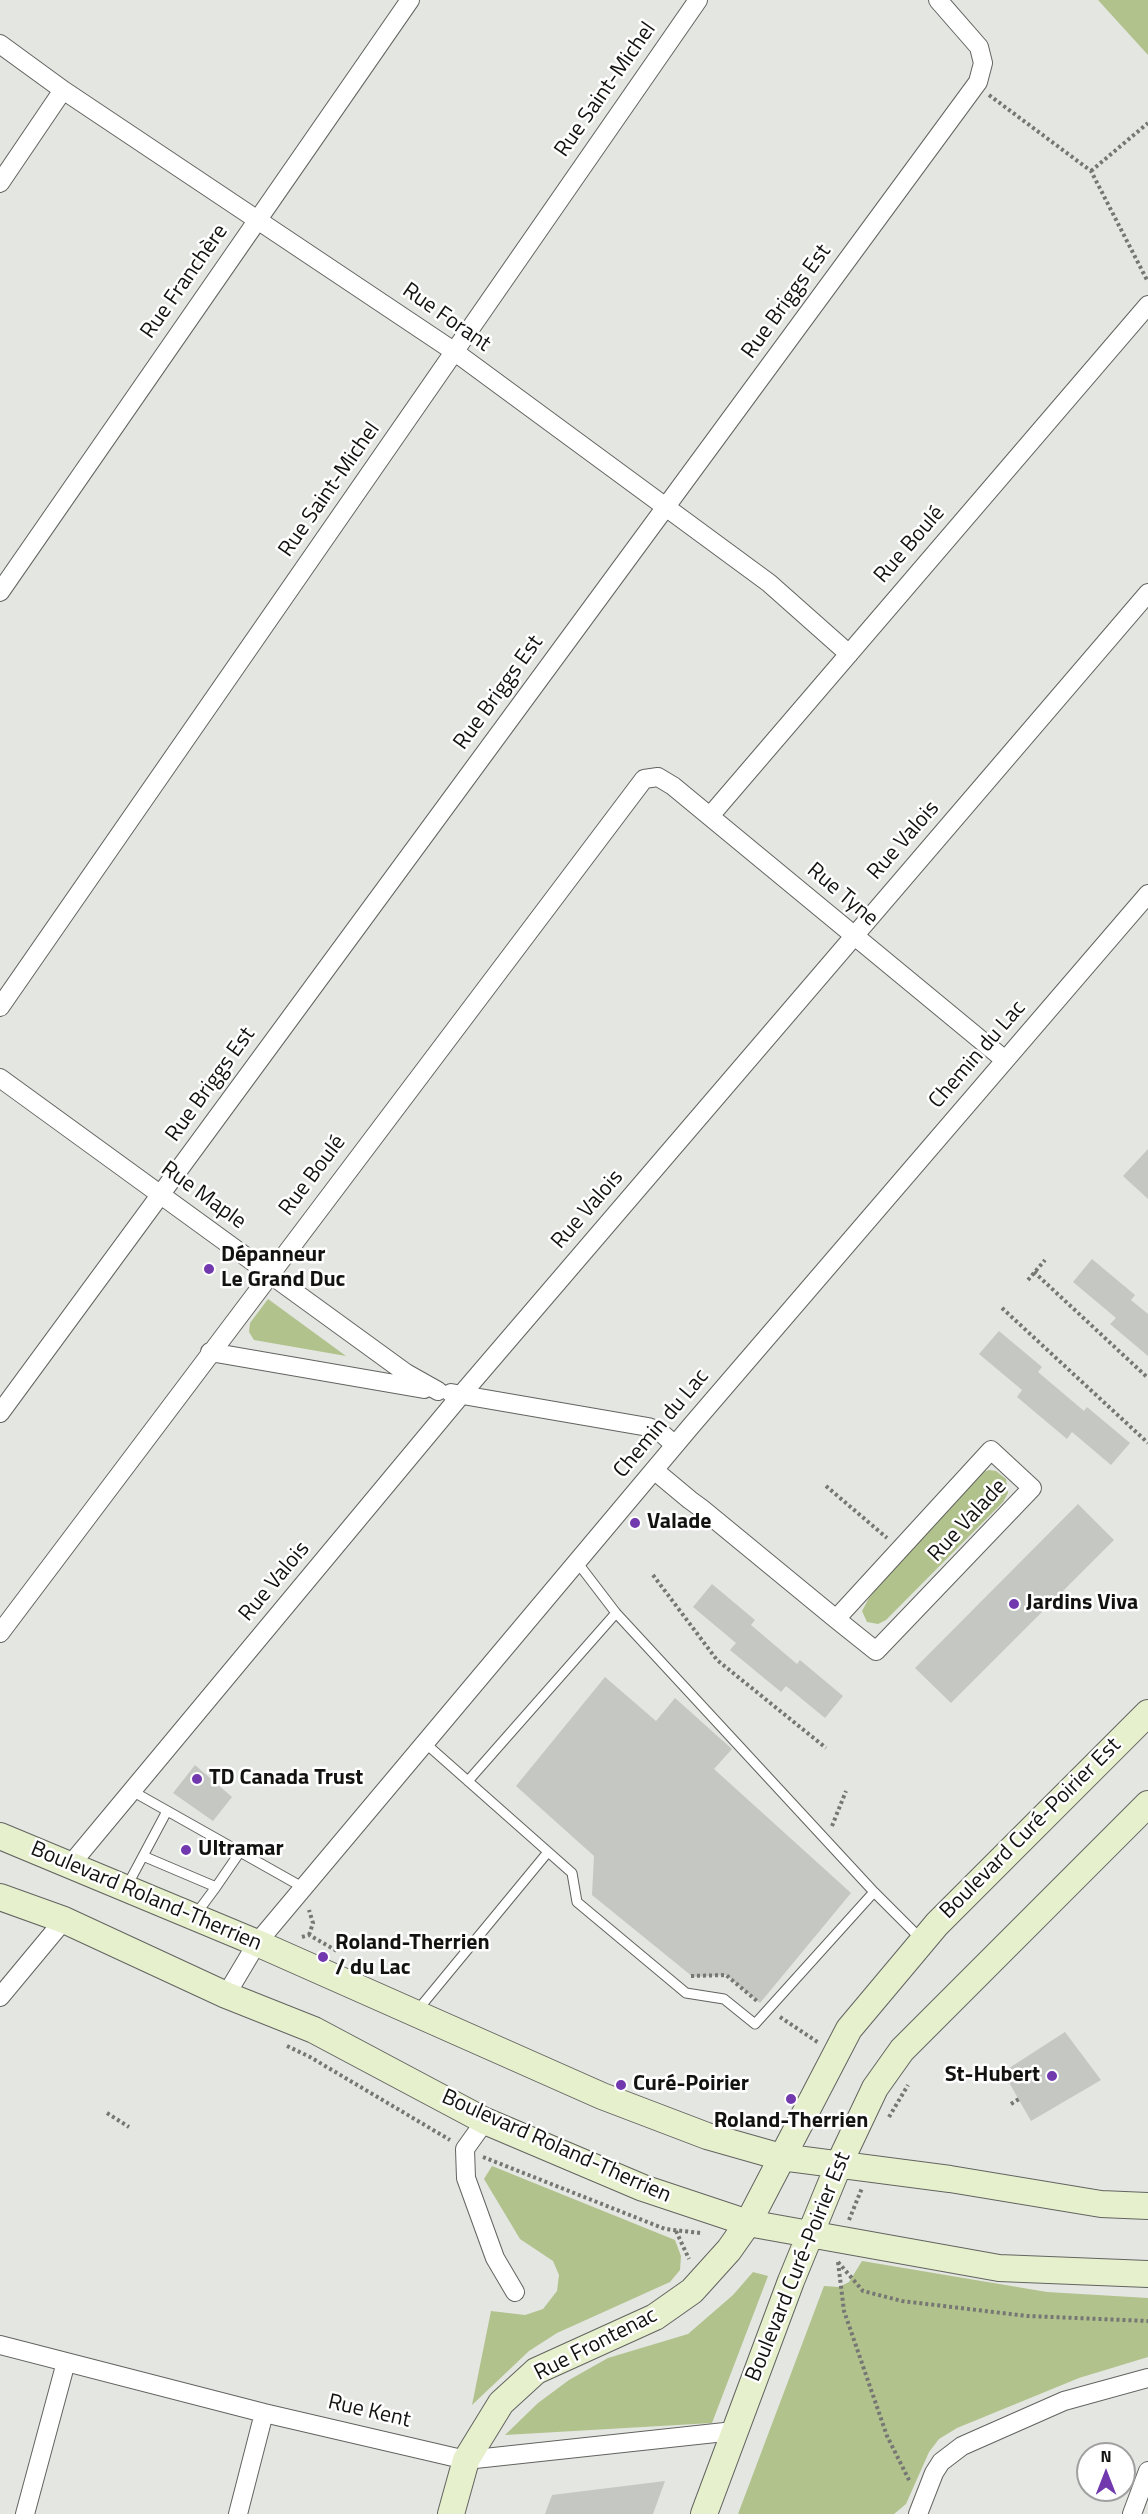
<!DOCTYPE html>
<meta charset="utf-8">
<style>
body{margin:0}
#map{position:relative;width:1148px;height:2514px;overflow:hidden;background:#e4e6e1;font-family:"Titillium Web",sans-serif}
canvas{display:block}
.north{position:absolute;left:1076px;top:2442px;width:60px;height:60px;box-sizing:border-box;background:#fff;border:2px solid #a0a0a0;border-radius:50%;rotate:0deg;font-size:16px;font-weight:700;line-height:24px;text-align:center;color:#121211}
.north::after{content:'';display:block;margin:auto;width:21px;height:27px;background:#7239af;clip-path:polygon(50% 0,100% 100%,50% 72%,0 100%)}
</style>
<div id="map">
<canvas width="1148" height="2514"></canvas>
<div class="north">N</div>
</div>
<script>
const ctx = document.querySelector('canvas').getContext('2d');
ctx.lineJoin = 'round';
function fillPath(path, color) { ctx.fillStyle = color; ctx.fill(path, 'evenodd'); }
const toPath = rows => new Path2D(rows.map(r => 'M' + r).join(''));
function trace(path, color, width, dash) { ctx.strokeStyle = color; ctx.lineWidth = width; ctx.lineCap = dash ? 'butt' : 'round'; ctx.setLineDash(dash || []); ctx.stroke(path); }
function drawText(font, color, halo, rows, align = 'center') {
  ctx.font = font + ' "Titillium Web",sans-serif'; ctx.lineWidth = 5; ctx.setLineDash([]); ctx.textBaseline = 'middle'; ctx.strokeStyle = halo; ctx.fillStyle = color; for (const [text, x, y, turn = 0] of rows) {
    ctx.save(); ctx.translate(x, y); ctx.rotate((+turn || 0) * Math.PI / 180); ctx.textAlign = isNaN(turn) ? turn : align; if (halo) ctx.strokeText(text, 0, 0); ctx.fillText(text, 0, 0); ctx.restore();
  }
}
fillPath(toPath([
 [1098,0,1148,0,1148,55],
 [268,1299,346,1356,254,1340,249,1332,250,1323],
 [989,1470,996,1471,1006,1479,1008,1493,1003,1502,886,1620,878,1624,867,1622,862,1611,869,1598,977,1474],
 [492,2166,675,2240,681,2256,680,2270,670,2282,557,2333,529,2351,472,2405,491,2311,525,2315,543,2309,557,2291,559,2275,553,2261,520,2239,484,2179],
 [862,2261,1047,2292,1148,2298,1148,2357,1079,2378,957,2428,939,2439,929,2452,906,2504,894,2514,738,2514,824,2286,839,2287,849,2282],
 [753,2272,768,2276,712,2423,505,2435,538,2403,569,2380,608,2358,688,2334,733,2295]
]), '#b1c28c');
fillPath(toPath([
 [1148,1149,1148,1199,1123,1176],
 [1092,1259,1135,1295,1131,1300,1148,1314,1148,1356,1110,1324,1116,1318,1073,1282],
 [999,1331,1042,1367,1038,1372,1084,1411,1087,1407,1130,1443,1111,1465,1072,1432,1067,1439,1017,1397,1022,1390,979,1354],
 [1078,1504,1114,1540,951,1703,915,1668],
 [712,1584,755,1620,751,1625,797,1664,800,1660,843,1696,825,1718,786,1686,781,1692,730,1650,736,1643,693,1607],
 [605,1677,656,1721,675,1698,732,1749,714,1769,851,1893,760,2003,726,1975,693,1977,592,1895,594,1856,516,1786],
 [195,1765,232,1797,213,1821,173,1793],
 [1065,2032,1101,2080,1031,2121,1003,2072],
 [665,2481,653,2514,545,2514,552,2495]
]), '#c5c7c2');
const service = toPath([
 [577,1562,616,1613,874,1892],
 [425,1743,572,1873,577,1902,686,1993,724,1999,755,2024,874,1892,921,1939],
 [468,1781,616,1613],
 [132,1791,304,1888],
 [143,1856,216,1887,240,1852],
 [127,1886,167,1811],
 [196,1914,216,1887],
 [416,2012,548,1852]
]);
const minor = toPath([
 [0,44,63,90,455,352,769,583,849,654],
 [0,183,63,90],
 [0,592,410,0],
 [710,816,1148,305],
 [0,1007,698,0],
 [0,1078,406,1373,438,1391],
 [210,1352,424,1389],
 [451,1393,648,1427,659,1431,675,1445],
 [0,1413,978,82,983,63,979,47,938,0],
 [654,1470,690,1500,701,1508,836,1619,876,1651,1032,1488,991,1450,836,1619],
 [0,1633,644,779,658,777,673,786,1005,1060],
 [71,1864,461,1395,1148,593],
 [226,1995,257,1943,691,1426,1148,894],
 [0,1997,64,1920],
 [485,2121,465,2149,466,2178,495,2258,515,2292],
 [0,2345,264,2413,466,2460,734,2431],
 [25,2514,66,2362],
 [238,2514,264,2413],
 [918,2514,934,2473,941,2462,962,2446,1064,2401,1148,2378],
 [1132,2514,1148,2471]
]);
const secondary = toPath([
 [0,1836,257,1943,602,2096,707,2136,781,2157,950,2179,1101,2204,1148,2206],
 [0,1897,64,1920,226,1995,314,2030,485,2121,643,2188,748,2223,999,2268,1148,2274],
 [451,2514,466,2460,501,2403,536,2371,655,2317,692,2291,729,2250,748,2223,849,2029,937,1924,1148,1713],
 [704,2514,791,2281,839,2164,875,2088,902,2050,1148,1804]
]);
trace(service, '#626460', 11);
trace(minor, '#626460', 20);
trace(secondary, '#626460', 28);
trace(toPath([
 [989,95,1091,171,1148,282],
 [1091,171,1148,123],
 [1034,1272,1148,1378],
 [1028,1280,1045,1260],
 [1002,1308,1148,1443],
 [826,1486,887,1538],
 [653,1575,717,1660,826,1748],
 [832,1826,846,1791],
 [309,1935,313,1923,309,1910],
 [302,1937,309,1935,337,1951],
 [691,1976,726,1975,757,2001],
 [780,2017,819,2043],
 [287,2046,310,2057,450,2140],
 [1011,2104,1019,2099],
 [107,2113,129,2127],
 [889,2117,908,2085],
 [483,2157,665,2229,701,2233],
 [849,2220,862,2188],
 [676,2231,689,2259],
 [838,2262,863,2291,902,2301,1027,2316,1148,2321],
 [838,2262,844,2311,887,2436,910,2482]
]), '#767774', 4, [3, 3]);
trace(service, '#fff', 9);
trace(minor, '#fff', 18);
trace(secondary, '#e7f0cd', 26);
for (const [x, y, r, color] of [
 [209,1269,6,"#7239af"],
 [635,1523,6,"#7239af"],
 [1014,1604,6,"#7239af"],
 [197,1779,6,"#7239af"],
 [186,1850,6,"#7239af"],
 [323,1957,6,"#7239af"],
 [1052,2076,6,"#7239af"],
 [621,2085,6,"#7239af"],
 [791,2099,6,"#7239af"]
]) { const dot = new Path2D(); dot.arc(x, y, r, 0, 2 * Math.PI); ctx.fillStyle = color; ctx.fill(dot); trace(dot, '#fff', 2); }
drawText('22px', '#121211', '#fff', [
 ["Rue Saint-Michel",606,90,-55],
 ["Rue Franchère",185,282,-55],
 ["Rue Briggs Est",787,302,-54],
 ["Rue Forant",446,318,35],
 ["Rue Saint-Michel",330,490,-55],
 ["Rue Boulé",910,545,-49],
 ["Rue Briggs Est",499,693,-54],
 ["Rue Valois",904,841,-49],
 ["Rue Tyne",842,895,40],
 ["Chemin du Lac",978,1055,-49],
 ["Rue Briggs Est",211,1085,-54],
 ["Rue Boulé",313,1176,-53],
 ["Rue Maple",203,1196,36],
 ["Rue Valois",588,1210,-49],
 ["Chemin du Lac",662,1424,-50],
 ["Rue Valade",968,1521,-47],
 ["Rue Valois",275,1582,-50],
 ["Boulevard Curé-Poirier Est",1031,1829,-45],
 ["Boulevard Roland-Therrien",146,1897,23],
 ["Boulevard Roland-Therrien",556,2147,24],
 ["Boulevard Curé-Poirier Est",799,2267,-68],
 ["Rue Frontenac",596,2345,-27],
 ["Rue Kent",369,2412,13]
]);
drawText('bold 22px', '#121211', '#fff', [
 ["Dépanneur",221,1256],
 ["Le Grand Duc",221,1281],
 ["Valade",647,1523],
 ["Jardins Viva",1026,1604],
 ["TD Canada Trust",209,1779],
 ["Ultramar",198,1850],
 ["Roland-Therrien",335,1944],
 ["/ du Lac",335,1969],
 ["St-Hubert",1040,2076,"right"],
 ["Curé-Poirier",633,2085],
 ["Roland-Therrien",791,2122,"center"]
], 'left');
</script>
